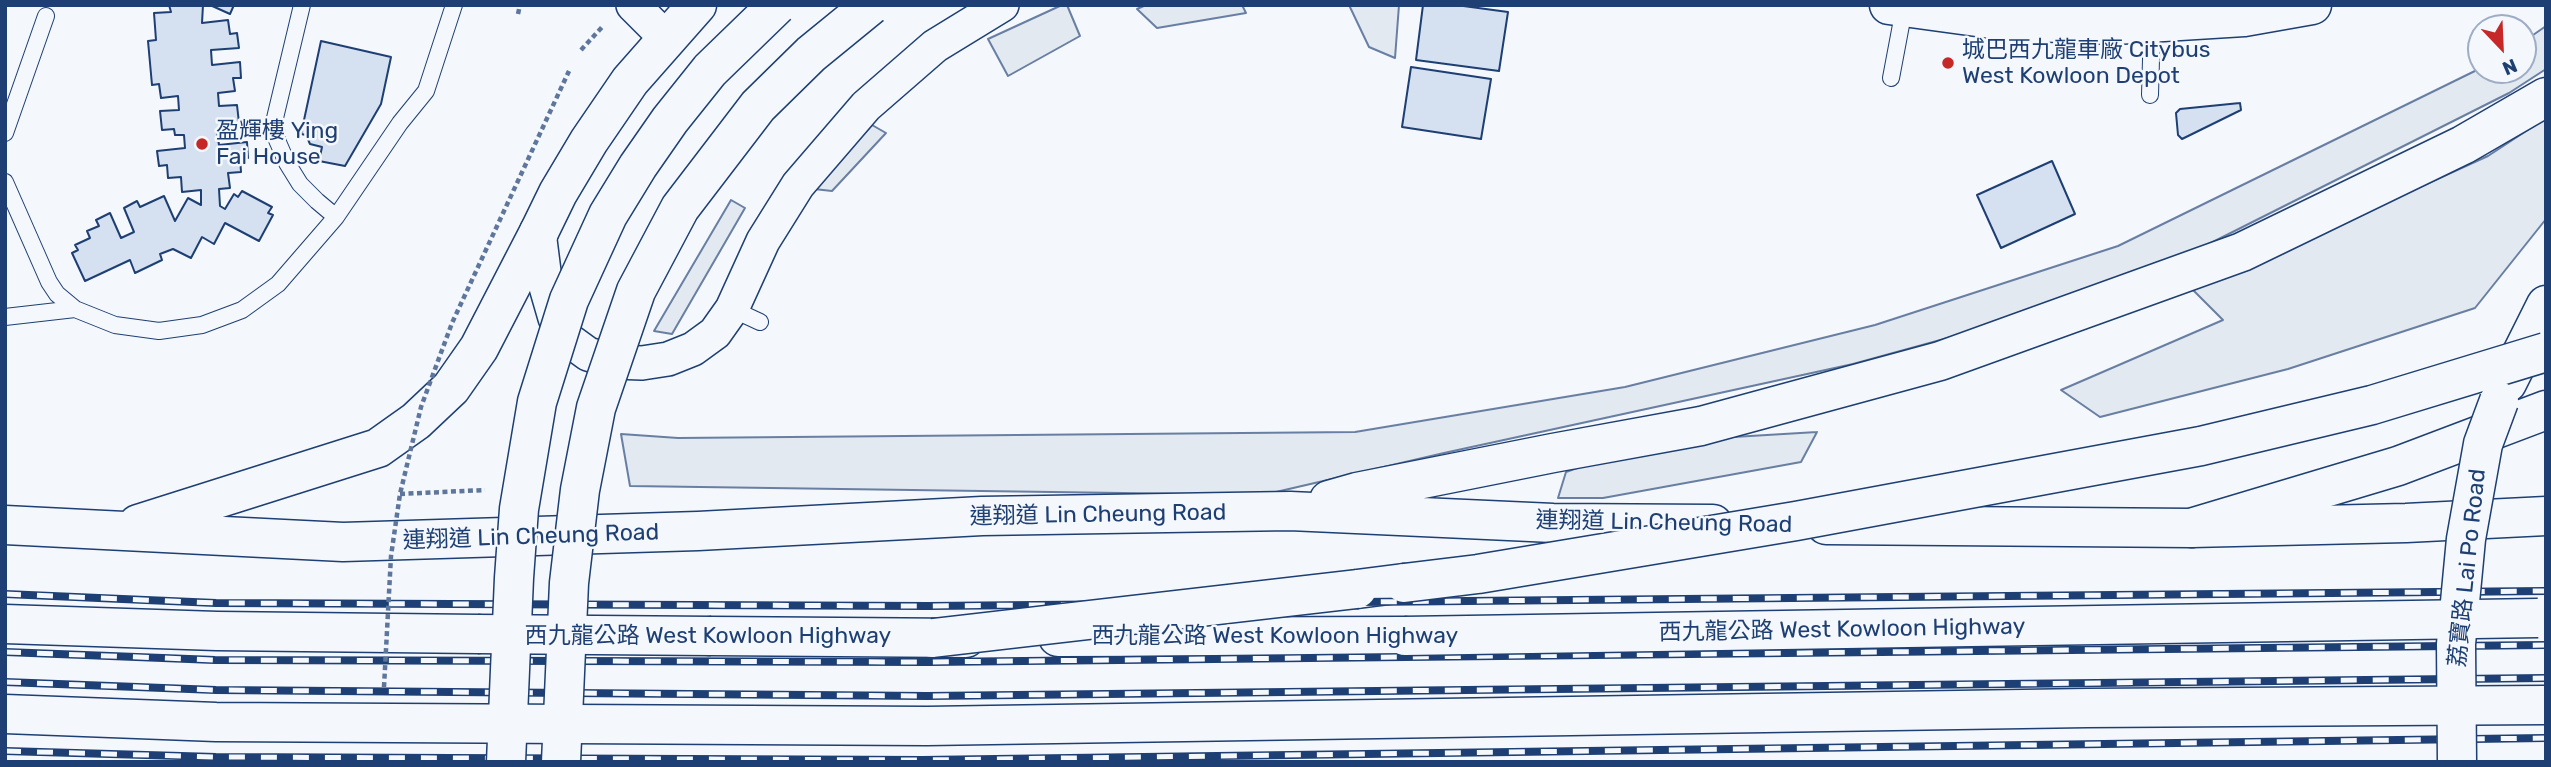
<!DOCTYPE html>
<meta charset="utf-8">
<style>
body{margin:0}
#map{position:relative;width:2551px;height:767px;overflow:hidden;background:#f4f7fb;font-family:Rubik,sans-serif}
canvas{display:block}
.frame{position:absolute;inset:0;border:7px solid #1d3f73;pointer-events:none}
.north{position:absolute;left:2467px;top:14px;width:70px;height:70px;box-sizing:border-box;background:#f4f7fb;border:2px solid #9eadc5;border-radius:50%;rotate:157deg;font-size:19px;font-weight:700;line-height:28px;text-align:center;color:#1d3f73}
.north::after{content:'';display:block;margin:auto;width:24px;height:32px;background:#c62828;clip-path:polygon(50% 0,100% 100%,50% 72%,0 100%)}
</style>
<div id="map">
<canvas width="2551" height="767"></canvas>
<div class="frame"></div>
<div class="north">N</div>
</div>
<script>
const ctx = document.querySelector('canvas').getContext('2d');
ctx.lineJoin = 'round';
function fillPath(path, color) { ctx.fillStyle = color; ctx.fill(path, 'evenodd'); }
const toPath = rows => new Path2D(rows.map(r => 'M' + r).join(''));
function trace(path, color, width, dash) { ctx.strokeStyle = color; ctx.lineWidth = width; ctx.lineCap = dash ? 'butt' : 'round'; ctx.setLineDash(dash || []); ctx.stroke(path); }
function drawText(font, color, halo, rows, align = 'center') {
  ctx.font = font + ' Rubik,"Noto Sans TC",sans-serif'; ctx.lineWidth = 5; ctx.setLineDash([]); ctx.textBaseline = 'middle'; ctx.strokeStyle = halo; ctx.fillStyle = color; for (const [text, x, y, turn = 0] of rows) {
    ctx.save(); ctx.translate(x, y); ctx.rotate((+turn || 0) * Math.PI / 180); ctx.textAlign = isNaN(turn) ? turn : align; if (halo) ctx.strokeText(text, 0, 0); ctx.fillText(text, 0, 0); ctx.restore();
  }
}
const green = toPath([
 [1062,5,1067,5,1080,36,1008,76,988,39,1062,5],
 [1146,5,1242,5,1246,13,1157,28,1137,9,1146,5],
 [1349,5,1399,5,1395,58,1369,47,1349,5],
 [2546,26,2546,69,2509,93,2165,266,2035,314,1853,364,1444,453,1263,495,630,486,621,434,678,438,1355,432,1625,387,1875,325,2118,246,2481,68,2481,70,2523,70,2523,42,2546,26],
 [2546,118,2546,219,2475,308,2288,369,2100,417,2061,390,2223,320,2193,290,2488,156,2546,118],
 [872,125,886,133,832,191,814,189,872,125],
 [731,200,745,208,672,334,654,331,731,200],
 [1817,432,1801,462,1603,498,1558,498,1566,472,1633,448,1700,439,1817,432]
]);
fillPath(green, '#e3e9f0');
trace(green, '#687fa3', 2);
const building = toPath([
 [203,5,202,23,228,20,230,34,237,33,239,48,211,50,212,65,240,62,241,78,233,78,235,91,218,93,219,106,237,105,239,123,227,124,227,130,217,131,219,145,247,142,248,158,240,158,241,172,228,173,230,188,219,189,220,206,225,209,234,194,238,197,242,191,272,207,268,213,273,215,259,241,225,223,214,244,202,237,191,258,173,249,160,254,162,260,135,273,130,260,85,281,72,253,78,250,75,245,90,238,87,231,99,226,96,220,110,213,121,238,134,232,124,208,137,201,140,207,164,196,175,221,188,198,201,205,201,190,182,192,181,177,168,178,167,165,159,166,157,151,185,148,184,135,175,135,174,129,162,130,160,111,179,110,178,96,161,98,159,84,152,85,148,41,156,40,154,13,171,12,169,5,203,5],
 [210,5,234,5,230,14,210,5],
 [1423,5,1456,5,1508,12,1499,71,1416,60,1423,5],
 [321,41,391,57,381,104,345,166,319,161,322,147,310,144,306,135,301,134,321,41],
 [1411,67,1491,79,1481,139,1402,127,1411,67],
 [2240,103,2241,110,2182,139,2178,135,2176,113,2180,109,2240,103],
 [2052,161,2075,214,2001,248,1977,195,2052,161]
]);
fillPath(building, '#d5e0f0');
trace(building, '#1d3f73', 2);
const service = toPath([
 [302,5,275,118,277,140,287,163,300,184,317,201,336,217],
 [1891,78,1904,9],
 [2150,95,2152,24],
 [5,133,46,16],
 [5,182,49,282,57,294,75,309,115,325,159,331,202,325,242,310,278,284,336,217,400,123,426,91,454,5],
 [732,309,760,322],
 [5,317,75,309]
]);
const minor = toPath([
 [633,5,666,38],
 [539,232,546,287,555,318,566,338,588,354,614,362,642,363,668,359,693,349,715,333,732,309,763,241,798,185,866,106,935,46,1002,5]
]);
const tertiary = toPath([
 [1889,5,2006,21,2115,25,2244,17,2312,5],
 [539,232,558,193,589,141,630,81,697,5]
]);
const secondary = toPath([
 [2507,383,2546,305]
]);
const trunk = toPath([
 [1329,500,1357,492,1553,453,1701,426,1940,361,2242,252,2463,145,2546,97],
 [138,524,378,448,416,421,451,388,479,348,539,232],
 [5,525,343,542,698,531,982,516,1290,511,1553,523,1713,524],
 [1826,525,2191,528,2398,466,2546,410]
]);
const motorway = toPath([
 [2191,528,2406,523,2546,516],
 [1357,589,1404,583],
 [5,624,217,631,478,634],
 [711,636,966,638],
 [1058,637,1405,636]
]);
trace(service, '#1d3f73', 18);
trace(minor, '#1d3f73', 36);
trace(tertiary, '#1d3f73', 41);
trace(secondary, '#1d3f73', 41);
trace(trunk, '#1d3f73', 41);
trace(motorway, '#1d3f73', 41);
trace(toPath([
 [518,14,520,5],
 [581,50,604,25],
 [400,494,485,490]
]), '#5e769c', 4.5, [5, 3.5]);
trace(service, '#f4f7fb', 16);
trace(minor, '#f4f7fb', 33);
trace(tertiary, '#f4f7fb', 38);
trace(secondary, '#f4f7fb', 38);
trace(trunk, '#f4f7fb', 38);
trace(motorway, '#f4f7fb', 38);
const rail = toPath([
 [5,594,216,603,928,606,2546,591],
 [5,652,215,660,929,662,2546,645],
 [5,682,216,690,927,696,2546,678],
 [5,751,216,757,922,760,2546,738]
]);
trace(rail, '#1d3f73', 8);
trace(rail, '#f4f7fb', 5, [16]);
const tertiaryBridge = toPath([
 [506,762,514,578,519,509,537,402,569,300,608,215,638,166,670,120,710,70,777,5],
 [561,762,569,583,580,490,596,408,636,291,680,208,758,106,811,54,871,5]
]);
const secondaryBridge = toPath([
 [2457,762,2456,644,2466,539,2483,444,2499,401]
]);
const motorwayBridge = toPath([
 [1404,583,1478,574,1796,521,2201,446,2372,405,2546,352],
 [478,634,711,636],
 [1405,636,2538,618],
 [933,638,1357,589],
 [5,714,216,722,927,726,2087,708,2546,705]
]);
trace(tertiaryBridge, '#1d3f73', 41, []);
trace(secondaryBridge, '#1d3f73', 41, []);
trace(motorwayBridge, '#1d3f73', 41, []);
trace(toPath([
 [384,687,391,556,400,494,421,407,452,323,569,71]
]), '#5e769c', 4.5, [5, 3.5]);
trace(tertiaryBridge, '#f4f7fb', 38);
trace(secondaryBridge, '#f4f7fb', 38);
trace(motorwayBridge, '#f4f7fb', 38);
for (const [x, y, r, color] of [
 [1948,63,7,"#c62828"],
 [202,144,7,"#c62828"]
]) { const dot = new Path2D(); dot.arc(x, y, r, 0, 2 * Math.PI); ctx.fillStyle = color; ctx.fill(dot); trace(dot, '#f4f7fb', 2.5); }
drawText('23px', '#1d3f73', '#f4f7fb', [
 ["城巴西九龍車廠 Citybus",1962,50],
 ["West Kowloon Depot",1962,76],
 ["盈輝樓 Ying",216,131],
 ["Fai House",216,157]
], 'left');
drawText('23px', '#1d3f73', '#f4f7fb', [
 ["連翔道 Lin Cheung Road",1098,515,-1],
 ["連翔道 Lin Cheung Road",1664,523,1],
 ["連翔道 Lin Cheung Road",531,537,-2],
 ["荔寶路 Lai Po Road",2468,568,-84],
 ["西九龍公路 West Kowloon Highway",1842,630,-1],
 ["西九龍公路 West Kowloon Highway",708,636],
 ["西九龍公路 West Kowloon Highway",1275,636]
]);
</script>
